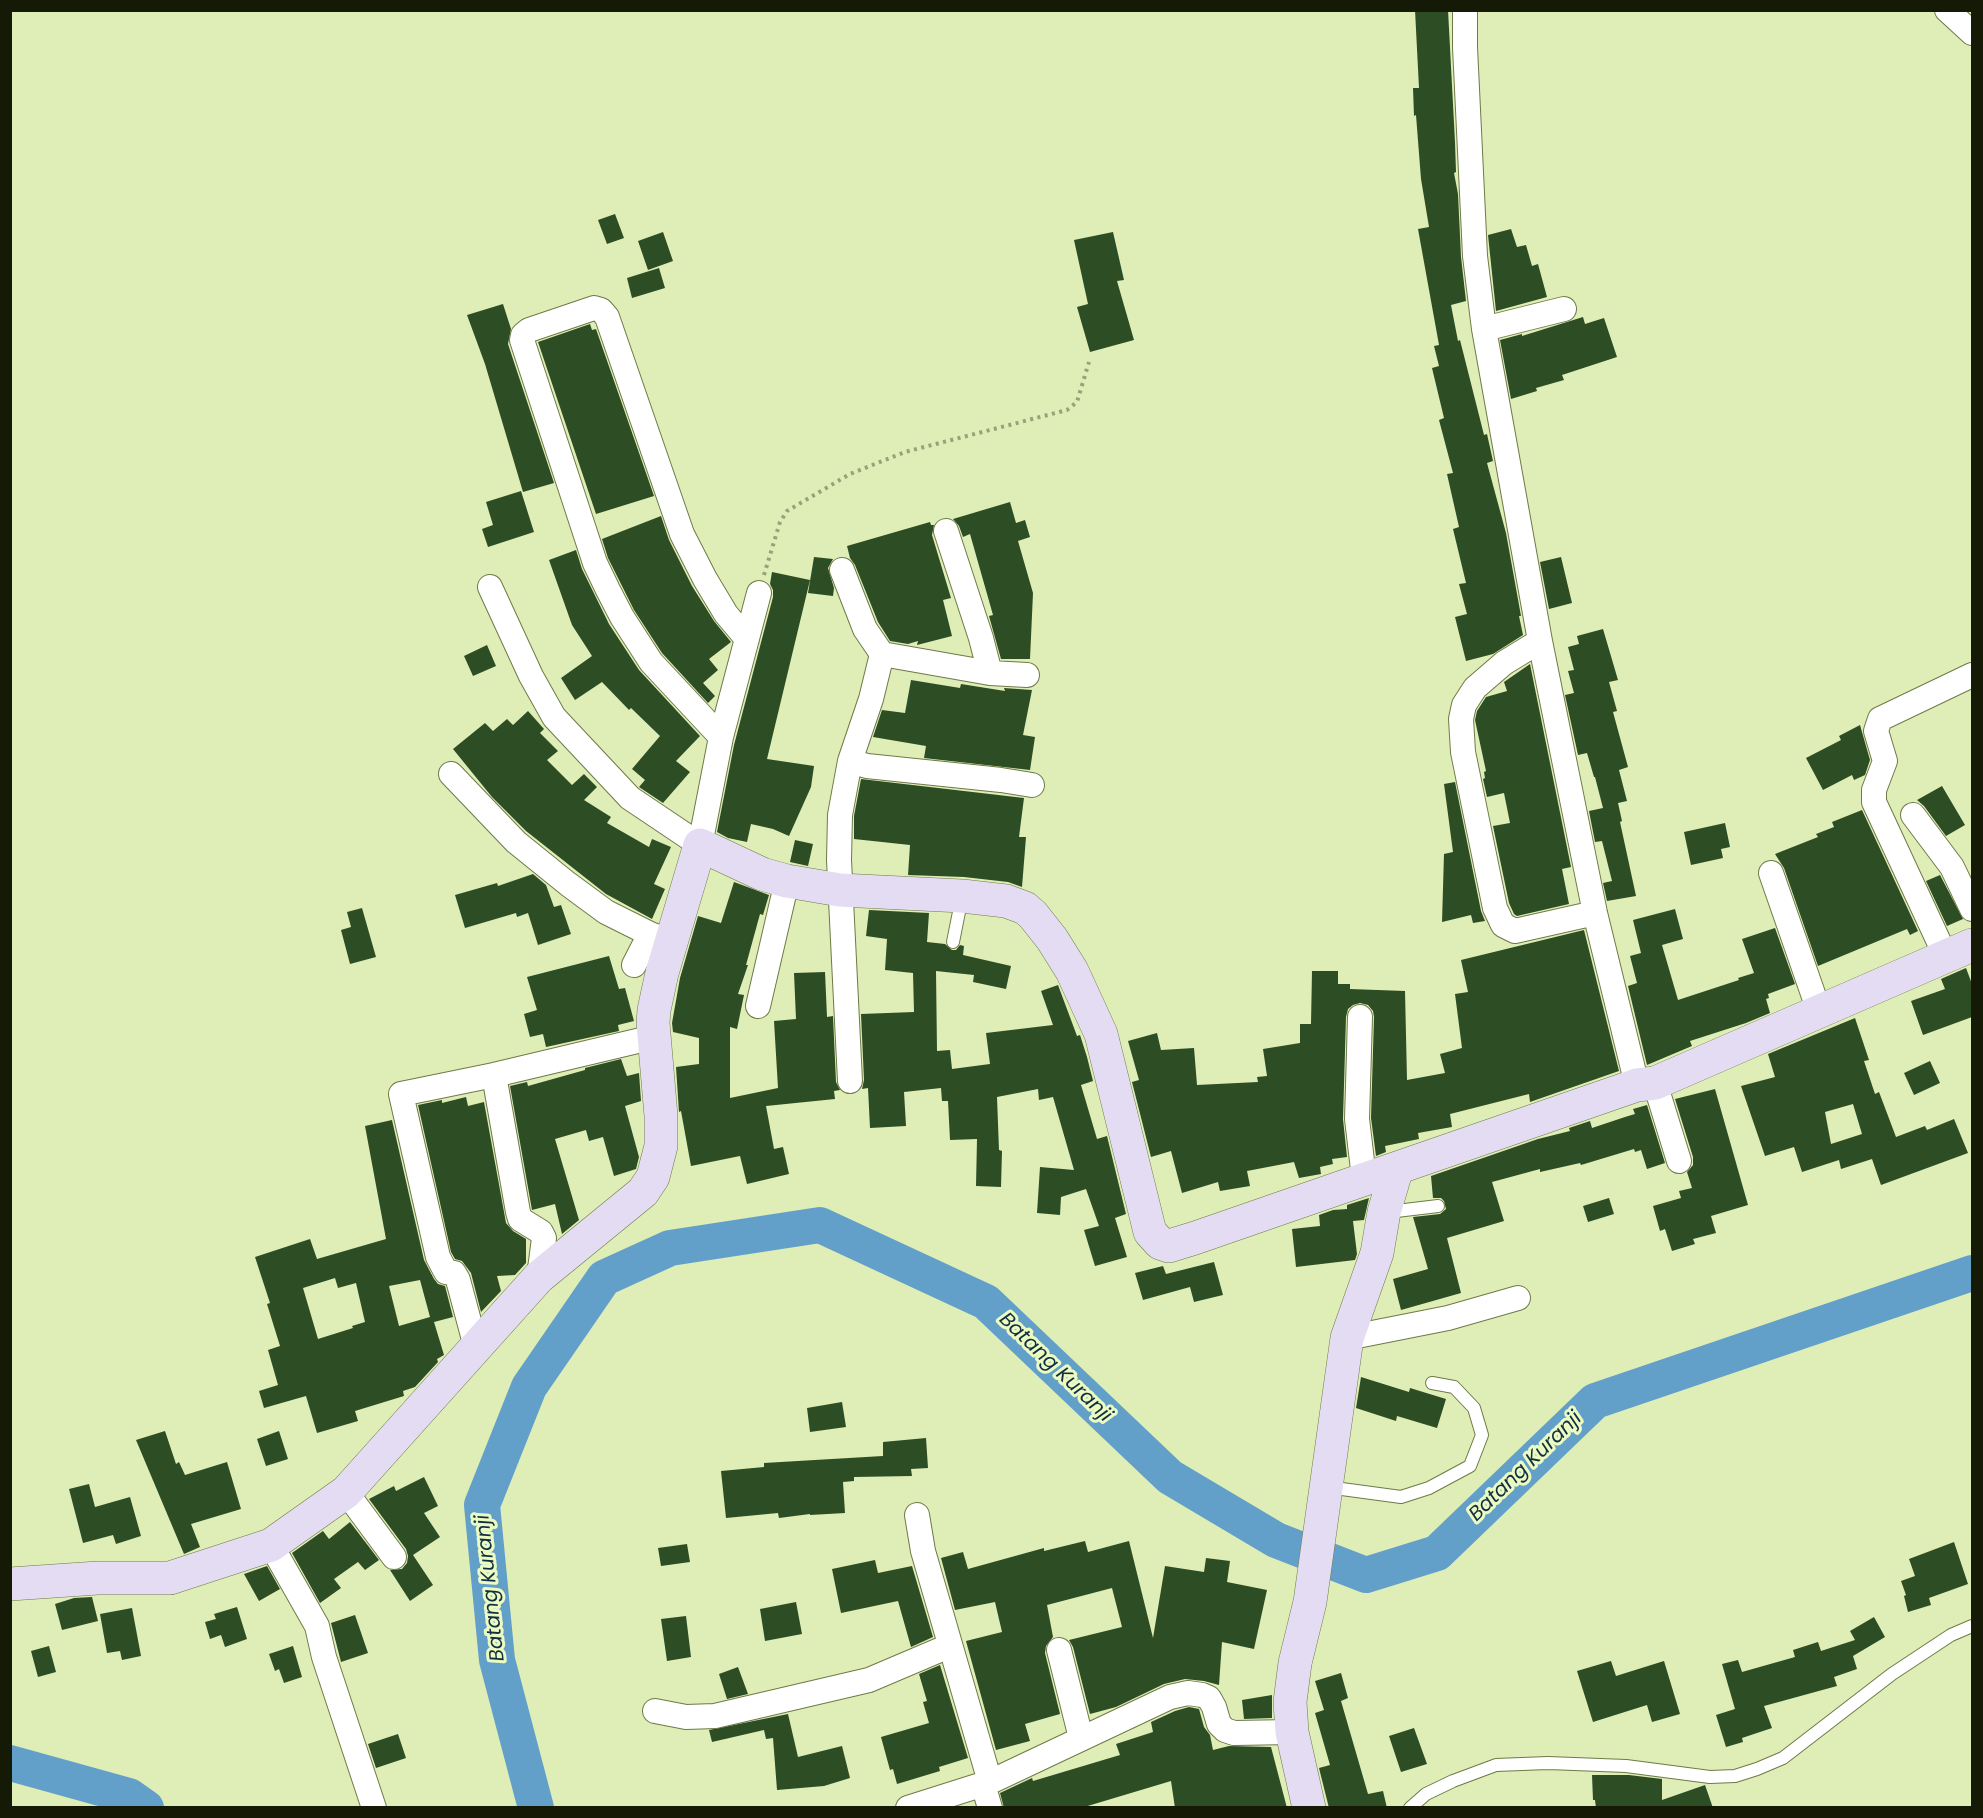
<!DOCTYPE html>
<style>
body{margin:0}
#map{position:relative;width:1983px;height:1818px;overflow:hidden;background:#dfedb6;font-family:Poppins,sans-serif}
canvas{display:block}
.frame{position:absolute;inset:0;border:12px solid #151a06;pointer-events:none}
</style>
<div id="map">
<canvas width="1983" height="1818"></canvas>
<div class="frame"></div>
</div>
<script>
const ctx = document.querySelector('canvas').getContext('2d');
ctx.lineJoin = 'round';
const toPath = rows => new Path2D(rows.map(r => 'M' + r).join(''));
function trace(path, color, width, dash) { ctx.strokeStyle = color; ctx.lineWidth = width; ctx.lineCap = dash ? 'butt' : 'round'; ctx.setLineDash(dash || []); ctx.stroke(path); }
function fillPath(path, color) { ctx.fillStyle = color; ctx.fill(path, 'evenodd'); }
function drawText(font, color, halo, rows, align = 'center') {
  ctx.font = font + ' Poppins,sans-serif'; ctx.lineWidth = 6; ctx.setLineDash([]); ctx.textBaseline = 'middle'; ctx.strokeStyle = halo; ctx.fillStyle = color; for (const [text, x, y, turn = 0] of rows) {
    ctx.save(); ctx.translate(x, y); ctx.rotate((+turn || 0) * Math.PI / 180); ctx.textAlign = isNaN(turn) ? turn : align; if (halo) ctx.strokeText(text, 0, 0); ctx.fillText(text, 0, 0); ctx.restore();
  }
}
trace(toPath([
 [10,1763,129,1796,146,1808],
 [536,1808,497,1660,482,1505,529,1387,604,1278,670,1248,820,1225,986,1302,1170,1477,1276,1540,1366,1575,1437,1553,1595,1401,1972,1273]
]), '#62a0ca', 36);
fillPath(toPath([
 [1415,10,1448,10,1455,142,1456,172,1454,173,1458,194,1461,257,1466,301,1451,305,1458,341,1460,340,1484,435,1487,434,1493,461,1487,463,1506,533,1521,616,1519,616,1523,635,1493,654,1466,661,1455,617,1467,614,1459,584,1466,583,1453,529,1459,527,1447,474,1453,473,1439,420,1444,418,1432,368,1439,366,1434,346,1439,345,1418,229,1429,227,1421,179,1416,115,1414,116,1413,88,1419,88],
 [615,214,624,238,607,244,598,220],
 [1511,229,1517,247,1526,245,1532,266,1538,264,1547,297,1496,311,1488,235],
 [663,232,673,261,648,270,638,241],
 [1113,232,1124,280,1117,281,1134,340,1090,352,1077,307,1088,304,1074,240],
 [659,268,665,288,632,298,627,278],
 [503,304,511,329,508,344,554,483,523,492,485,364,467,315],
 [1583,317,1585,324,1604,318,1617,357,1562,375,1564,380,1536,388,1537,391,1511,399,1500,340,1522,334,1522,336],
 [590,324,592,330,596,329,654,496,596,514,538,342],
 [521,491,534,532,488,547,482,529,493,525,486,502],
 [1010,502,1016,523,1025,520,1030,537,1018,541,1033,593,1030,659,1001,659,989,616,993,615,970,534,963,537,959,526,953,519],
 [661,516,669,540,692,586,714,621,731,642,709,659,718,670,703,683,715,696,708,703,662,653,634,610,608,558,602,539],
 [930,522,931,525,934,525,932,535,951,598,943,600,952,636,917,645,918,641,908,644,890,641,878,622,855,565,850,558,847,546],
 [576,550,582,569,609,624,639,670,700,736,676,761,690,772,663,803,639,787,645,780,632,769,660,736,631,708,629,710,602,682,575,700,561,678,592,656,572,625,549,560],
 [814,557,833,559,828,568,834,588,833,596,808,593],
 [1561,557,1572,603,1549,609,1540,562],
 [772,572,810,580,767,759,814,766,811,787,789,836,773,829,751,824,747,842,728,838,717,832,734,745,773,597,773,590,770,584],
 [1603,629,1618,680,1609,682,1617,711,1613,712,1628,767,1619,770,1627,801,1618,803,1622,821,1620,822,1636,896,1607,901,1603,883,1612,881,1602,841,1595,842,1589,811,1603,808,1595,777,1594,777,1587,753,1578,755,1565,695,1574,693,1568,671,1574,670,1568,647,1579,644,1577,636],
 [487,645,496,666,473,676,464,656],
 [1530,664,1571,867,1562,869,1569,904,1517,916,1514,914,1509,903,1493,826,1510,823,1504,793,1487,797,1483,779,1485,778,1484,772,1486,771,1475,720,1477,711,1486,697,1507,691,1504,682],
 [911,680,960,688,961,684,1005,691,1004,688,1032,690,1023,735,1035,737,1030,770,924,758,926,746,873,737,882,710,905,713],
 [528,711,544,729,540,733,558,751,547,760,572,785,584,774,597,787,584,800,611,817,607,823,649,847,652,839,671,847,654,884,665,889,652,919,606,894,526,831,492,797,453,749,485,723,493,731,507,719,513,725],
 [1860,725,1870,760,1865,775,1854,780,1852,775,1823,790,1806,758,1841,740,1839,736],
 [861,779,1024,798,1019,837,1026,837,1022,887,1008,882,964,877,908,875,910,845,854,839,854,816],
 [1455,782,1481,911,1485,921,1473,923,1471,915,1442,922,1444,854,1453,852,1444,784],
 [1942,786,1965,825,1946,836,1924,806,1917,800],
 [1862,810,1918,931,1910,935,1907,929,1818,966,1784,868,1775,854,1818,837,1816,834,1834,827,1832,822],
 [1725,823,1730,847,1721,849,1723,858,1691,865,1684,832],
 [795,840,813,844,808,866,790,862],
 [533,874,546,885,554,907,561,905,571,934,538,945,528,913,517,917,516,913,465,928,455,895,497,883,498,886],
 [1940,875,1963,919,1947,926,1926,881],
 [734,882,769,895,763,915,760,914,746,965,748,965,738,994,744,995,737,1029,730,1027,730,1098,778,1088,774,1021,796,1019,794,973,825,972,827,1017,833,1016,836,1082,840,1090,834,1091,835,1099,766,1106,774,1149,783,1147,789,1174,747,1184,740,1156,691,1166,681,1111,679,1112,676,1067,699,1064,699,1038,673,1032,672,1023,680,978,698,916,721,923],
 [362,908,376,957,350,964,341,930,351,927,347,912],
 [1675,909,1683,939,1662,945,1678,1000,1739,980,1738,978,1754,973,1742,939,1775,928,1795,984,1768,994,1769,998,1766,999,1770,1013,1746,1023,1690,1041,1692,1046,1647,1065,1628,986,1637,983,1630,956,1641,953,1633,920],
 [869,910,929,913,927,942,945,944,952,950,956,950,960,945,964,946,963,955,1011,966,1006,989,973,982,974,975,936,971,937,1051,950,1050,952,1069,990,1064,986,1033,1053,1025,1041,991,1058,985,1077,1036,1080,1035,1087,1057,1093,1081,1081,1085,1097,1139,1107,1136,1126,1214,1115,1218,1127,1257,1095,1266,1084,1230,1099,1226,1086,1189,1061,1197,1060,1215,1037,1213,1040,1167,1074,1170,1053,1097,1039,1100,1038,1089,997,1097,999,1150,1002,1151,1001,1187,976,1186,977,1139,950,1140,948,1101,942,1101,941,1088,904,1092,906,1126,870,1128,868,1088,862,1089,864,1080,861,1014,914,1012,913,973,885,970,887,939,866,936],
 [1584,930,1619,1071,1530,1102,1529,1094,1450,1114,1452,1127,1418,1133,1419,1139,1385,1146,1386,1152,1376,1156,1371,1118,1374,1017,1373,1011,1368,1005,1360,1003,1353,1005,1348,1009,1346,1017,1343,1119,1347,1157,1332,1159,1333,1164,1320,1167,1321,1174,1299,1178,1294,1162,1247,1171,1250,1186,1220,1191,1218,1182,1182,1193,1171,1151,1151,1157,1132,1082,1139,1080,1128,1041,1157,1033,1161,1050,1194,1048,1197,1085,1258,1082,1257,1077,1267,1076,1263,1049,1300,1043,1300,1024,1311,1024,1312,971,1338,971,1338,984,1350,984,1350,989,1405,991,1407,1080,1445,1073,1440,1054,1462,1048,1455,994,1468,992,1461,960],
 [609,956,619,989,625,988,634,1021,618,1025,619,1031,546,1047,543,1034,530,1037,524,1014,537,1010,527,977],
 [1966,968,1972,984,1972,1017,1923,1035,1911,1001,1945,989,1941,979],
 [1855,1018,1869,1060,1864,1061,1875,1094,1879,1092,1896,1137,1925,1126,1927,1130,1954,1119,1968,1153,1881,1185,1872,1159,1841,1169,1839,1160,1802,1172,1794,1147,1765,1156,1741,1086,1775,1077,1768,1054],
 [1853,1104,1862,1134,1831,1144,1825,1112],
 [621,1059,627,1076,639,1073,641,1101,625,1106,639,1157,636,1169,614,1176,603,1137,589,1141,586,1130,555,1139,579,1220,562,1234,555,1204,532,1210,510,1086,527,1082,528,1086,585,1070,585,1068],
 [1930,1061,1940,1083,1914,1095,1904,1073],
 [1715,1089,1748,1205,1711,1216,1716,1233,1693,1239,1695,1244,1672,1251,1665,1229,1660,1231,1653,1206,1681,1198,1679,1191,1692,1188,1687,1172,1693,1165,1693,1157,1675,1099],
 [466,1097,468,1106,484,1102,506,1223,513,1231,526,1239,526,1263,515,1275,497,1276,501,1291,481,1312,471,1273,462,1261,455,1259,451,1252,418,1105,442,1100,442,1103],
 [1647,1105,1665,1163,1647,1169,1641,1150,1635,1152,1634,1149,1581,1165,1580,1163,1540,1172,1540,1169,1492,1182,1504,1221,1447,1238,1461,1293,1401,1310,1393,1279,1428,1269,1413,1217,1440,1214,1446,1209,1444,1201,1441,1198,1433,1198,1431,1176,1538,1139,1570,1131,1569,1128,1590,1121,1592,1128,1625,1117,1635,1114,1633,1109],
 [392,1120,424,1260,434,1279,438,1284,445,1286,453,1317,434,1322,444,1355,437,1359,438,1362,415,1387,403,1391,404,1396,355,1411,358,1421,317,1433,306,1396,264,1408,259,1391,278,1385,268,1350,280,1346,267,1304,270,1303,255,1257,310,1239,317,1259,386,1239,365,1126],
 [335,1278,338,1288,356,1283,365,1322,352,1326,353,1328,318,1339,303,1288],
 [420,1280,430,1317,399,1326,389,1286],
 [1369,1198,1364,1220,1353,1221,1357,1254,1355,1260,1296,1267,1292,1229,1320,1226,1319,1215,1333,1210,1347,1209,1347,1205],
 [1609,1198,1614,1214,1588,1222,1583,1206],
 [1214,1262,1223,1295,1194,1302,1190,1287,1143,1300,1135,1273,1163,1266,1166,1274],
 [1361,1377,1409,1392,1410,1388,1446,1399,1437,1428,1397,1416,1396,1421,1356,1408],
 [842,1402,846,1427,810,1432,807,1408],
 [165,1431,176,1464,179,1462,185,1475,227,1462,241,1509,191,1524,200,1547,184,1554,136,1440],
 [279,1431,288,1459,266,1466,257,1439],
 [926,1438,928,1468,911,1469,912,1476,854,1477,854,1481,843,1482,845,1513,810,1515,810,1514,779,1518,778,1513,726,1518,721,1471,764,1467,764,1463,883,1456,883,1442],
 [424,1477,438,1506,424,1513,440,1537,413,1555,433,1585,410,1601,390,1570,402,1569,407,1563,408,1556,406,1549,369,1499,394,1486,396,1491],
 [89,1484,95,1507,130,1497,141,1536,116,1544,113,1535,83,1543,69,1489],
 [350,1522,379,1560,365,1570,358,1562,334,1579,341,1588,320,1603,292,1553,323,1531,329,1539],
 [1085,1541,1088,1552,1129,1541,1153,1638,1165,1566,1204,1572,1206,1558,1230,1561,1227,1582,1267,1590,1254,1649,1222,1642,1219,1685,1204,1681,1185,1679,1164,1684,1116,1707,1090,1714,1073,1647,1069,1640,1122,1627,1112,1588,1047,1605,1053,1637,1046,1646,1045,1653,1060,1714,1025,1724,1030,1741,996,1750,966,1641,1002,1632,995,1602,955,1610,941,1558,963,1552,968,1569,1044,1548,1044,1551],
 [1954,1542,1968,1584,1929,1598,1931,1605,1908,1612,1904,1596,1906,1595,1901,1581,1915,1576,1909,1559],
 [687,1544,690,1562,661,1566,658,1548],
 [875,1560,878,1573,912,1566,933,1637,911,1647,898,1601,841,1613,832,1569],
 [267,1566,280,1589,259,1601,244,1574],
 [92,1597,98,1621,62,1630,55,1604,74,1598],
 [796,1602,802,1634,765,1641,760,1609],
 [237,1607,247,1639,225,1647,221,1635,210,1639,205,1622,216,1619,214,1614],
 [132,1608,141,1656,122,1660,120,1651,107,1653,100,1614],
 [355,1615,368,1653,341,1662,331,1623],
 [686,1616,691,1657,667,1661,661,1619],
 [1874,1617,1885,1637,1853,1656,1857,1669,1834,1677,1837,1686,1764,1706,1772,1728,1742,1738,1743,1742,1726,1747,1716,1715,1735,1709,1722,1664,1738,1660,1742,1672,1795,1657,1793,1650,1818,1642,1821,1651,1855,1640,1850,1631],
 [49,1646,56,1672,38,1677,31,1651],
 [293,1646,302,1677,284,1683,279,1669,275,1671,269,1654],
 [1611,1661,1616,1676,1664,1661,1680,1714,1652,1722,1647,1705,1593,1722,1577,1671],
 [940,1665,968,1758,939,1767,940,1771,897,1784,893,1769,890,1770,881,1737,929,1723,923,1702,927,1701,919,1674],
 [738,1667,748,1694,727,1699,719,1674],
 [1341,1673,1348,1698,1341,1701,1368,1794,1383,1791,1387,1808,1329,1808,1319,1768,1330,1765,1315,1713,1324,1710,1315,1681],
 [1272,1695,1272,1718,1244,1719,1242,1700],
 [1189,1707,1199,1709,1204,1727,1210,1735,1213,1750,1229,1746,1271,1747,1287,1808,1175,1808,1171,1781,1081,1808,1004,1808,1000,1793,1032,1778,1033,1781,1120,1755,1116,1744,1153,1732,1151,1722,1175,1711],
 [788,1714,798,1757,842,1746,850,1778,824,1786,777,1790,773,1738,766,1739,764,1730,712,1742,709,1730],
 [1414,1728,1427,1764,1401,1772,1389,1736],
 [398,1734,406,1758,376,1768,368,1744],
 [1592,1775,1629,1775,1662,1779,1662,1800,1705,1785,1713,1808,1596,1808,1595,1800,1593,1800]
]), '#2d4d25');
const lane = toPath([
 [953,942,962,897],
 [1388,1212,1438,1206],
 [1327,1487,1401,1497,1429,1488,1470,1466,1482,1435,1474,1408,1454,1387,1432,1383],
 [1410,1808,1426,1794,1453,1781,1496,1765,1548,1763,1626,1766,1710,1777,1735,1776,1757,1769,1783,1758,1892,1674,1951,1635,1972,1626]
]);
const street = toPath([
 [1465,10,1465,47,1475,256,1484,329,1540,641,1595,913,1637,1085],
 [1947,10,1972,33],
 [1484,329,1564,309],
 [946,531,981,638,990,673],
 [842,570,865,629,882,654],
 [490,587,531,676,554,717,630,798,700,845,721,737,759,593],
 [1540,641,1504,663,1475,688,1464,705,1461,719,1463,752,1495,908,1503,925,1515,931,1595,913],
 [721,737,651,662,622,617,608,590,595,563,522,340,523,335,529,330,594,308,601,310,607,317,682,534,705,579,726,614,747,639],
 [850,761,867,766,1001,780,1032,785],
 [451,774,516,842,568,884,606,912,650,934,671,942],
 [1913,815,1952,867,1972,909],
 [1771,873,1819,1011],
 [1946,957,1874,802,1874,790,1885,761,1876,731,1880,719,1972,675],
 [634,965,650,934],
 [758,1006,787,881],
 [1360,1017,1357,1119,1364,1178],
 [850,1081,839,860,840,815,850,761,871,699,882,654,990,673,1027,675],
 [1655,1083,1679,1161],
 [539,1277,544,1238,541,1232,520,1219,518,1212,494,1075,654,1037],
 [1347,1338,1448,1318,1518,1298],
 [476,1347,458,1280,454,1273,446,1272,438,1257,401,1094,494,1075],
 [346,1492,394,1557],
 [917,1515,923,1551,990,1782],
 [271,1545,317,1626,324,1657,374,1808],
 [1059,1650,1081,1738],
 [655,1711,686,1717,715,1716,869,1680,949,1646],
 [983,1784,990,1808],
 [908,1808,990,1782,1170,1697,1188,1693,1202,1695,1209,1698,1214,1707,1219,1724,1225,1730,1234,1733,1292,1732]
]);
const secondary = toPath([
 [10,1584,98,1578,170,1578,271,1545,346,1492,539,1277,643,1192,653,1177,661,1146,661,1116,653,1023,654,1010,662,973,700,845,762,874,787,881,840,890,962,896,1006,901,1025,908,1033,915,1052,939,1072,971,1101,1034,1150,1232,1160,1243,1169,1246,1195,1238,1397,1168],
 [1309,1808,1292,1732,1290,1702,1295,1663,1310,1602,1347,1338,1377,1253,1384,1212,1397,1168,1637,1085,1655,1083,1972,945]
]);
trace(lane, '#6e7a47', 14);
trace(street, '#6e7a47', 26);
trace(secondary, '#6e7a47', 34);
trace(toPath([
 [764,575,780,522,787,511,850,474,905,452,1067,410,1077,402,1089,362]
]), '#97a278', 4, [3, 4.5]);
trace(lane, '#fff', 12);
trace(street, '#fff', 24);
trace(secondary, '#e4dcf2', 33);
drawText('italic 20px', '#122e41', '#ecfbc2', [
 ["Batang Kuranji",1055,1368,44],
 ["Batang Kuranji",1526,1467,-44],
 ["Batang Kuranji",491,1588,-96]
]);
</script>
